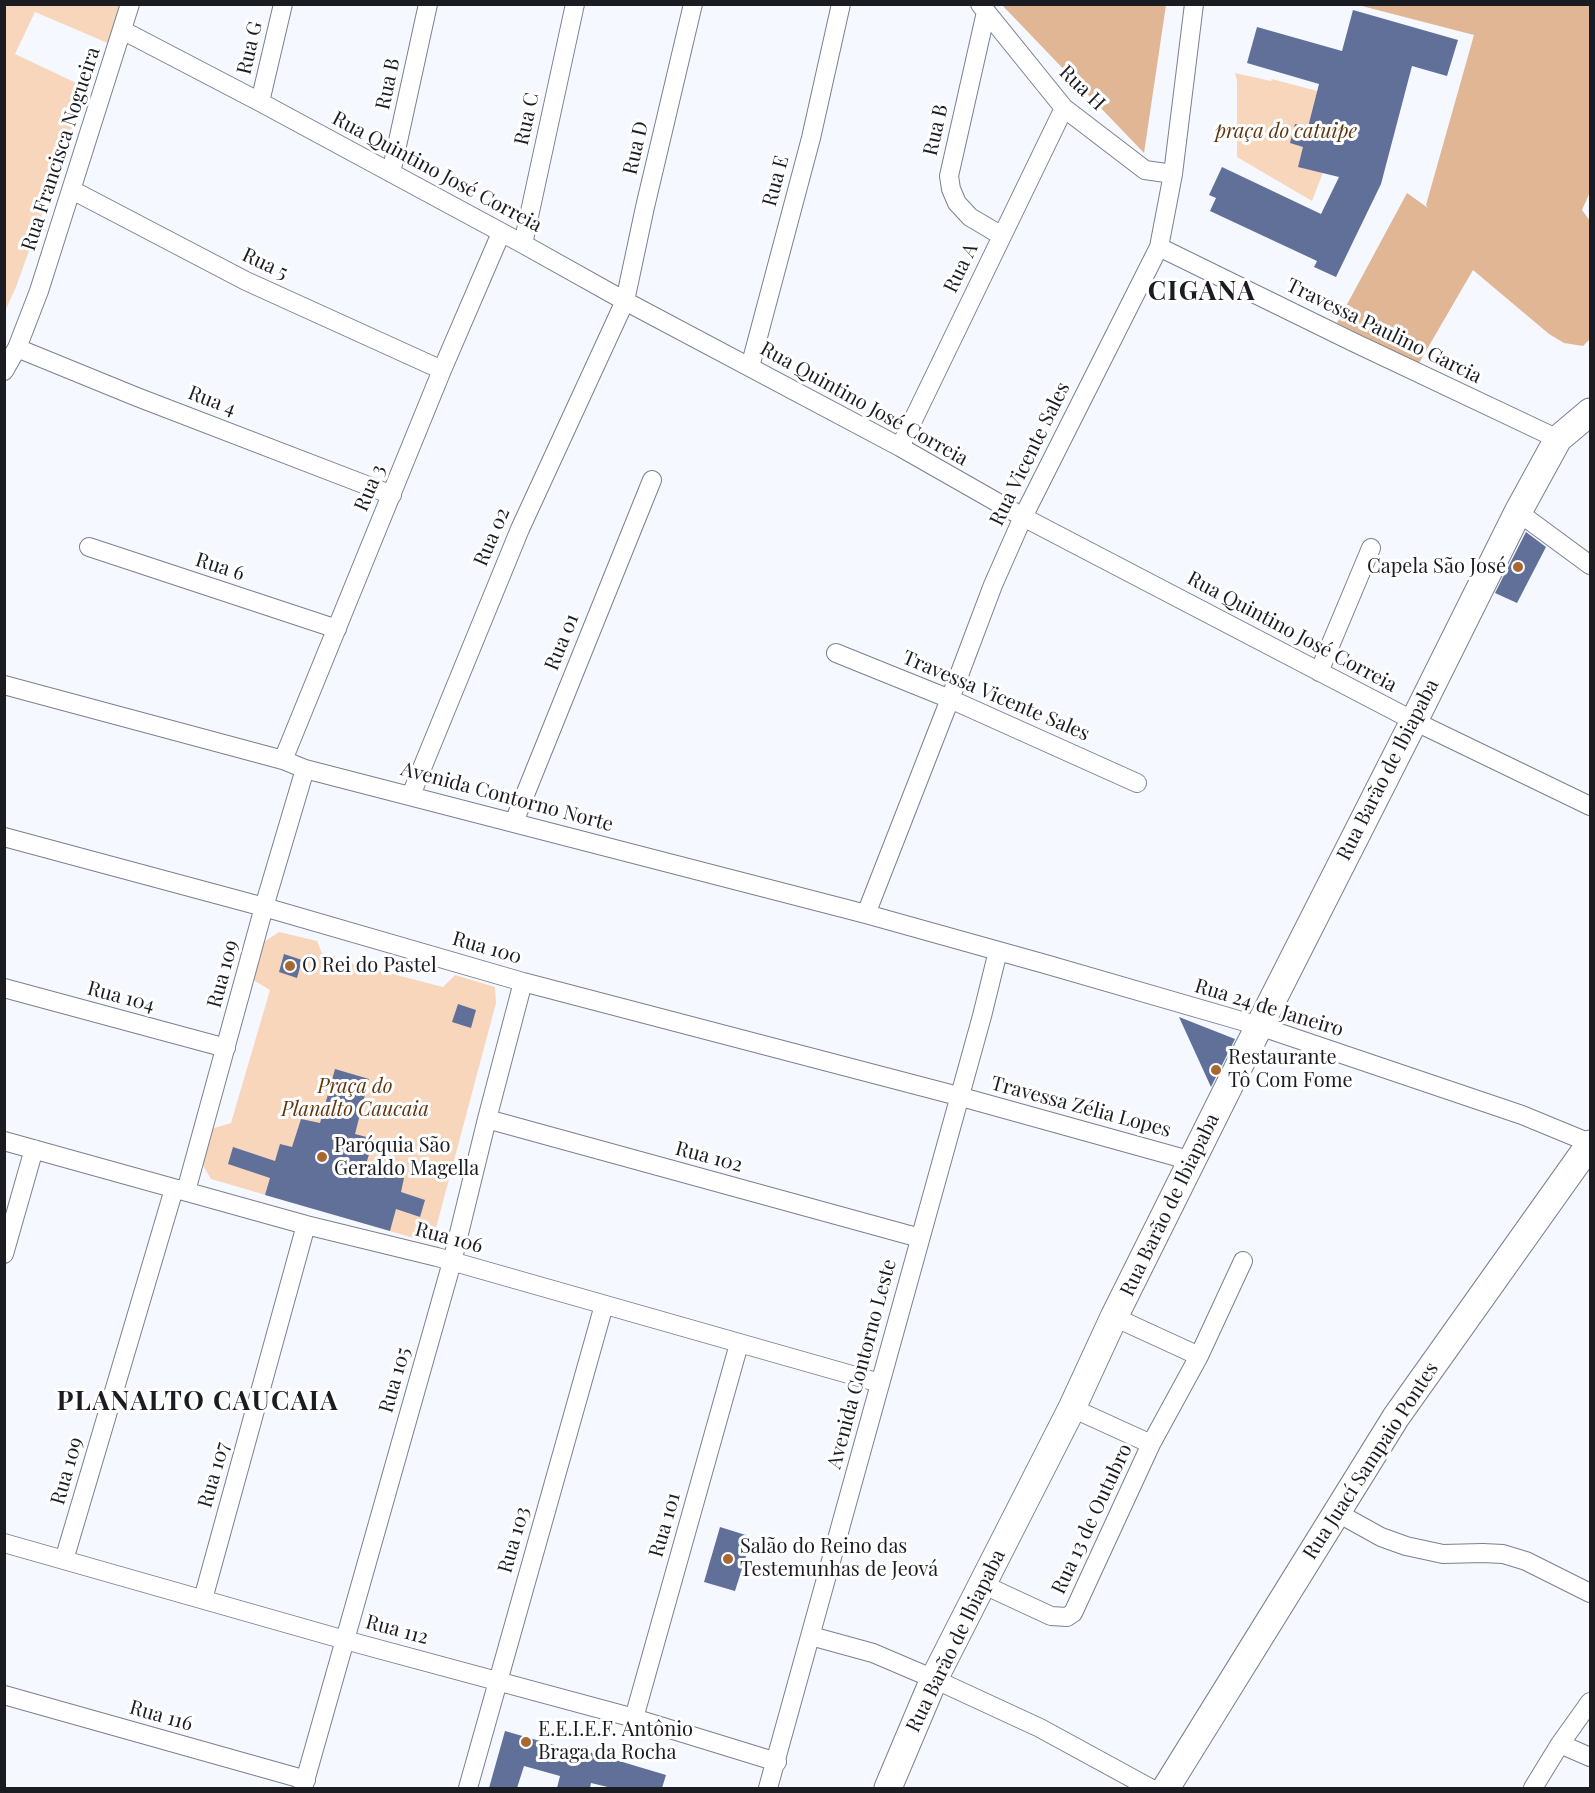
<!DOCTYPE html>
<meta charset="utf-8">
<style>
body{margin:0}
#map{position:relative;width:1595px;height:1793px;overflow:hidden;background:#f5f8ff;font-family:"Playfair Display",serif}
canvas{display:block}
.frame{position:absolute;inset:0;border:6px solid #1a1c22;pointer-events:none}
</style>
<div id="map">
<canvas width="1595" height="1793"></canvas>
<div class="frame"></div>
</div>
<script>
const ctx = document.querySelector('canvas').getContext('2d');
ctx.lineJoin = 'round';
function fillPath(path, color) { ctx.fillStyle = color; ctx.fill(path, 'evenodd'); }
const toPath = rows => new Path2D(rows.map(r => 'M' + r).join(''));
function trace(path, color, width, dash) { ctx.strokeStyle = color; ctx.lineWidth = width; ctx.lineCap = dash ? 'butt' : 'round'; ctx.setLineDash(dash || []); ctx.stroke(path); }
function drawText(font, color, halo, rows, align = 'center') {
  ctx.font = font + ' "Playfair Display",serif'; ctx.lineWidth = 6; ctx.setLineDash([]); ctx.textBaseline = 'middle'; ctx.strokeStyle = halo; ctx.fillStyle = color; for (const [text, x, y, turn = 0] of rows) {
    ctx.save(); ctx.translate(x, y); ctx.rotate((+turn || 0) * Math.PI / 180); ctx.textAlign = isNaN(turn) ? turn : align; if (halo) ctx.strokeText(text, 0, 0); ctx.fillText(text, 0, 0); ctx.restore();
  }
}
fillPath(toPath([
 [5,5,122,5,110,44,35,12,15,54,87,88,16,287,5,311],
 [1235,73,1271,81,1272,79,1351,100,1312,201,1237,157,1237,81],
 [279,932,317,941,323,956,443,987,455,975,495,987,496,1003,436,1228,417,1239,211,1179,201,1162,211,1129,231,1123,270,990,253,980,264,942]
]), '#f7d6bc');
fillPath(toPath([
 [1002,5,1166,5,1144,153],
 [1358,5,1590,5,1590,192,1582,210,1590,221,1590,339,1583,346,1564,343,1549,334,1473,270,1419,363,1337,323,1407,193,1428,208,1426,205,1474,35]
]), '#e1b694');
fillPath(toPath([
 [1353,10,1458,40,1447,76,1412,66,1381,184,1336,277,1314,267,1317,261,1210,211,1216,198,1209,195,1222,167,1321,214,1339,177,1298,167,1303,147,1290,143,1295,124,1308,127,1319,84,1247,63,1257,27,1342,51],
 [1526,532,1546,547,1517,603,1495,593],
 [284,954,302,960,297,978,279,972],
 [458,1004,476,1010,471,1028,452,1022],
 [1179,1017,1235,1039,1211,1087],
 [335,1069,369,1079,355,1134,374,1139,365,1167,404,1178,401,1192,425,1200,420,1217,396,1209,390,1231,265,1195,270,1178,228,1164,233,1147,275,1161,280,1144,292,1147,301,1119,320,1123],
 [720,1527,752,1537,735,1591,704,1582],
 [505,1731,568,1749,569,1746,666,1775,662,1788,612,1788,591,1783,590,1788,557,1788,560,1776,524,1766,517,1788,489,1788]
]), '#607099');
const street = toPath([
 [980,4,1064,108,1145,170,1173,174],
 [986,12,949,176,951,189,957,203,970,217,1002,236],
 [122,30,260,102,523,244,625,301,900,447,1023,517,1414,721,1590,806],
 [260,102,283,4],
 [391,173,428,4],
 [72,190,246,281,442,370],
 [523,244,575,4],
 [1159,247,1353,342,1558,439],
 [17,348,137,397,392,495],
 [750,367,811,138,841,4],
 [4,371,17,348,39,291,130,4],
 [900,447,1064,108],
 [1518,512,1590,565],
 [89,547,337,629],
 [836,653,950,699,1137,783],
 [1319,672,1371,548],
 [4,685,283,760,305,769,866,914,1045,964,1259,1026,1522,1115,1590,1143],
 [283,760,442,370,501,233],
 [411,795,520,529,625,301,645,207,693,4],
 [514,822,652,480],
 [4,837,264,907,523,982,958,1096,1192,1161],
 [866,914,950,699,993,585,1023,517,1159,247,1173,174,1194,4],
 [4,988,226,1048],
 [487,1119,920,1238],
 [4,1141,306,1225,437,1257,880,1383],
 [186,1191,264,907,305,769],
 [4,1254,34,1149],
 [1114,1317,1199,1356],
 [1072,1408,1151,1444],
 [1336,1512,1381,1537,1406,1546,1443,1554,1483,1553,1503,1554,1526,1561,1590,1593],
 [4,1543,345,1640,634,1718,777,1762],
 [64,1560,174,1189],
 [982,1584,1051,1616,1067,1617,1073,1613,1151,1444,1199,1356,1243,1261],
 [203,1599,306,1225],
 [811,1636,873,1653,934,1679,1040,1728,1150,1788],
 [4,1695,306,1780],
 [634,1718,739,1344],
 [1560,1744,1590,1757],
 [303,1788,452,1262,487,1119,523,982],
 [468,1788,604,1305],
 [768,1788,982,1016,998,951],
 [1533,1788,1560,1744,1590,1702]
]);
const primary = toPath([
 [888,1788,934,1679,1072,1408,1114,1317,1240,1064,1414,721,1518,512,1558,439,1590,412],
 [1166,1788,1396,1417,1590,1144]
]);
trace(street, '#7a808f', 20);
trace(primary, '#7a808f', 29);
trace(street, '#fff', 18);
trace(primary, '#fff', 27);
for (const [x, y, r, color] of [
 [1518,567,6,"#a86830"],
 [290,966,6,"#a86830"],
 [1216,1070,6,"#a86830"],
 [322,1157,6,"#a86830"],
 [728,1559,6,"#a86830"],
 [526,1742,6,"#a86830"]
]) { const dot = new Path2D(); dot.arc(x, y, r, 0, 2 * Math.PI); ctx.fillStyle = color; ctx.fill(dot); trace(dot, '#fff', 2); }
drawText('20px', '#1a1c22', '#fff', [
 ["Rua G",250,48,-77],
 ["Rua B",388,84,-78],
 ["Rua H",1082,88,44],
 ["Rua C",527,119,-78],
 ["Rua B",936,130,-77],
 ["Rua D",636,148,-77],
 ["Rua Francisca Nogueira",61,149,-72],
 ["Rua Quintino José Correia",437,172,28],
 ["Rua E",776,181,-75],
 ["Rua 5",265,264,25],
 ["Rua A",961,268,-64],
 ["Travessa Paulino Garcia",1384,331,26],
 ["Rua 4",212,401,21],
 ["Rua Quintino José Correia",864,404,29],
 ["Rua Vicente Sales",1030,454,-64],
 ["Rua 3",370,488,-67],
 ["Rua 02",492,537,-67],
 ["Rua 6",220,567,18],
 ["Rua Quintino José Correia",1292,632,28],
 ["Rua 01",562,642,-68],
 ["Travessa Vicente Sales",996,696,23],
 ["Rua Barão de Ibiapaba",1388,770,-63],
 ["Avenida Contorno Norte",507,797,15],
 ["Rua 100",487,948,16],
 ["Rua 109",223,974,-75],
 ["Rua 104",121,997,15],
 ["Rua 24 de Janeiro",1269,1008,17],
 ["Travessa Zélia Lopes",1081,1107,15],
 ["Rua 102",709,1157,15],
 ["Rua Barão de Ibiapaba",1170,1205,-64],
 ["Rua 106",449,1238,15],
 ["Avenida Contorno Leste",862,1364,-75],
 ["Rua 105",395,1380,-74],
 ["Rua Juací Sampaio Pontes",1371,1461,-57],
 ["Rua 109",67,1471,-74],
 ["Rua 107",214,1475,-74],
 ["Rua 13 de Outubro",1092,1519,-65],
 ["Rua 101",665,1525,-74],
 ["Rua 103",514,1540,-74],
 ["Rua 112",397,1630,15],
 ["Rua Barão de Ibiapaba",956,1641,-64],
 ["Rua 116",161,1716,16]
]);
drawText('italic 20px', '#5f360f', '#fff', [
 ["praça do catuipe",1286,132],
 ["Praça do",355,1087],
 ["Planalto Caucaia",355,1110]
]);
drawText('20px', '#1a1c22', '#fff', [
 ["Capela São José",1506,567,"right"],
 ["O Rei do Pastel",302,966],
 ["Restaurante",1228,1058],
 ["Tô Com Fome",1228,1081],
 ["Paróquia São",334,1146],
 ["Geraldo Magella",334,1169],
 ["Salão do Reino das",740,1547],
 ["Testemunhas de Jeová",740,1570],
 ["E.E.I.E.F. Antônio",538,1730],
 ["Braga da Rocha",538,1753]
], 'left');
ctx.letterSpacing = '1.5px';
drawText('bold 26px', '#1a1c22', '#fff', [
 ["CIGANA",1202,292],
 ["PLANALTO CAUCAIA",198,1402]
]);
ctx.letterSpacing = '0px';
</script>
